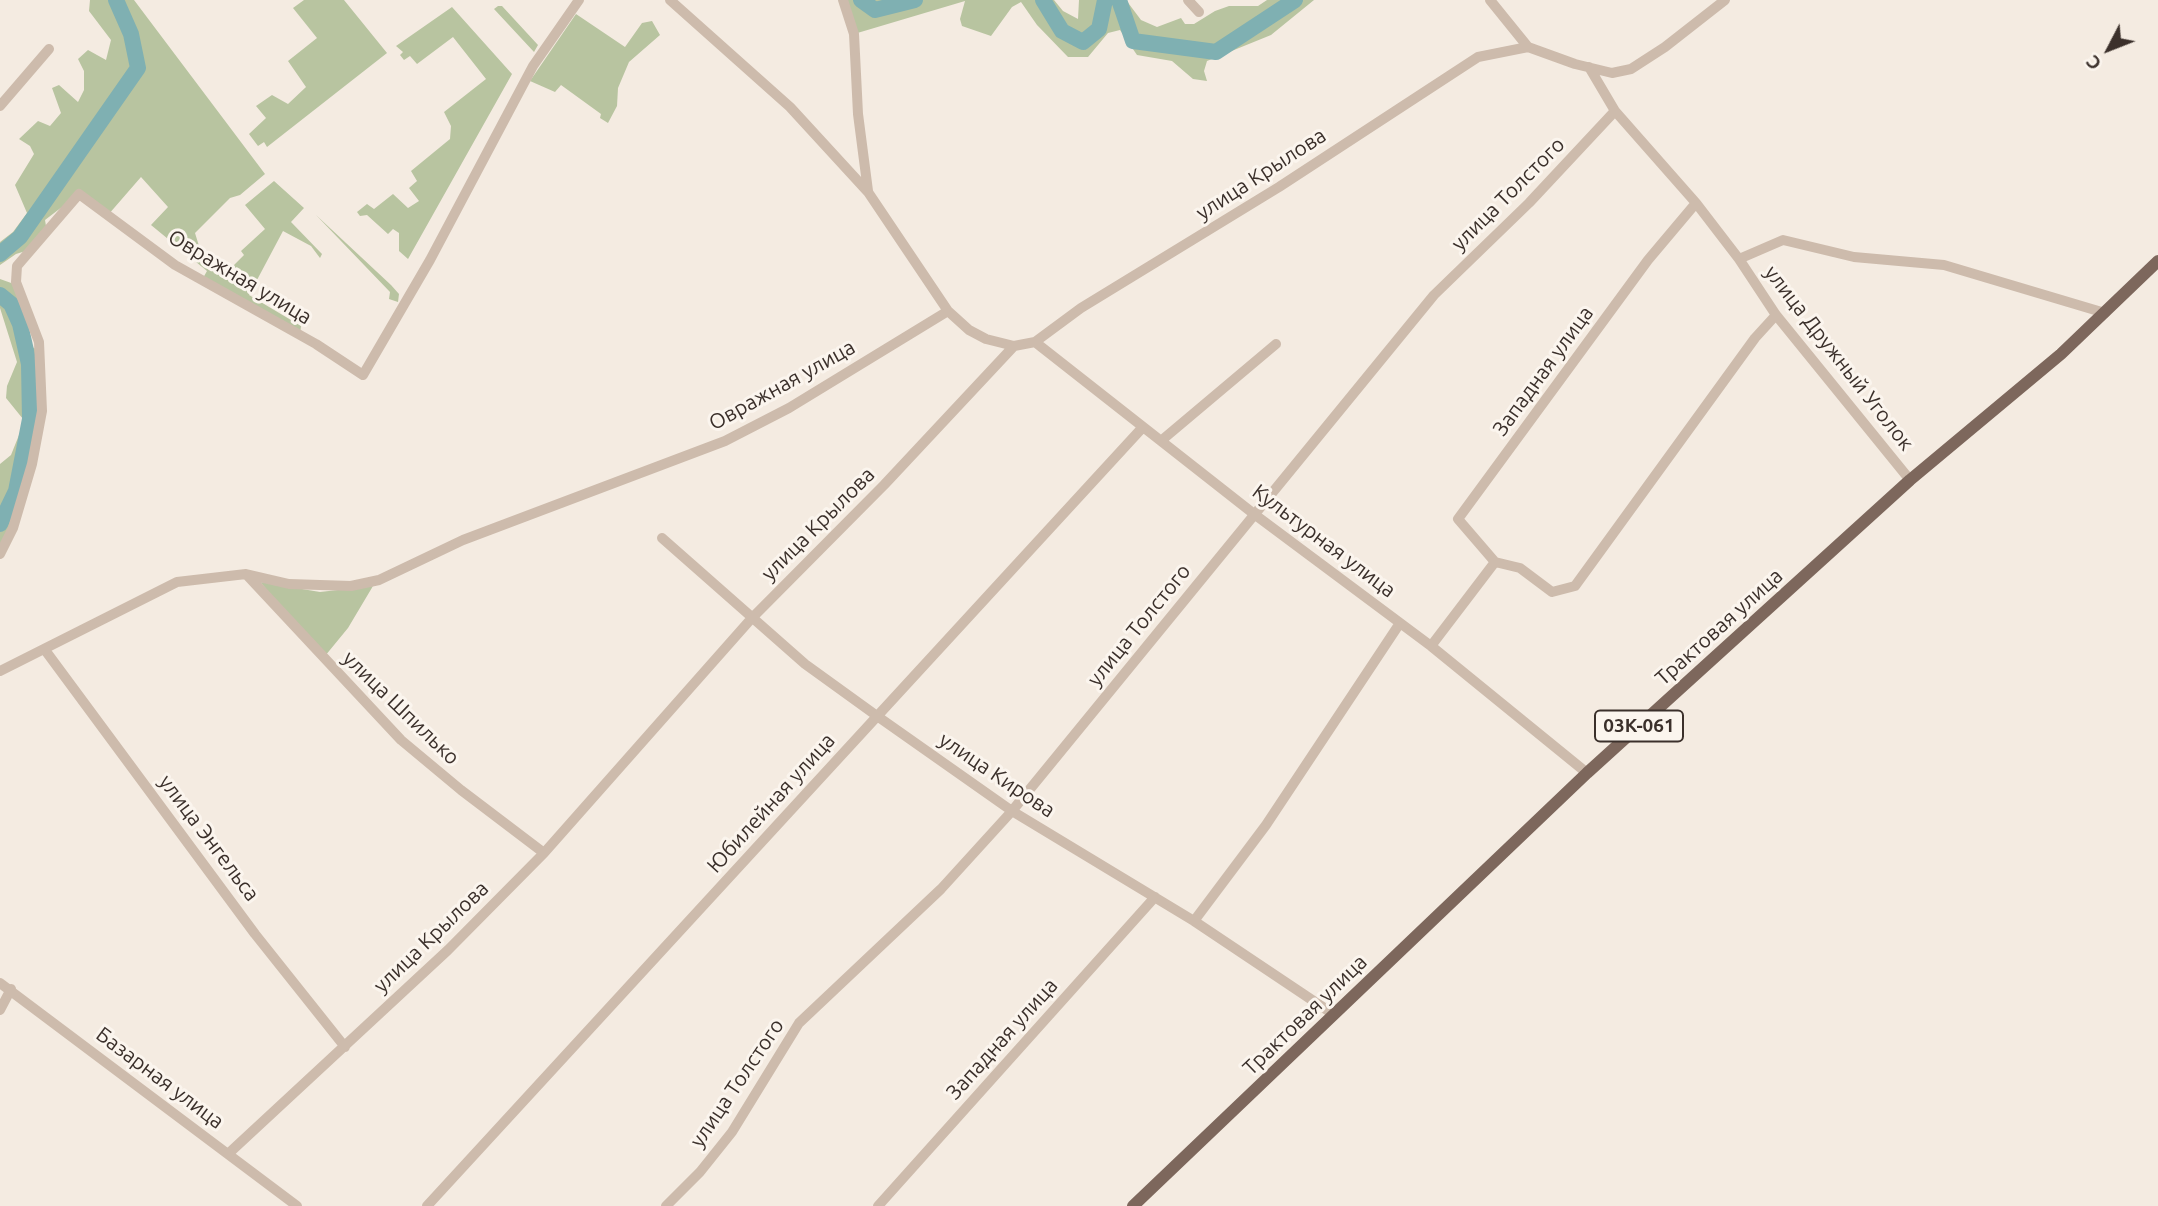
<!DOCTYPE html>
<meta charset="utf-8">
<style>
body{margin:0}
#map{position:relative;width:2158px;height:1206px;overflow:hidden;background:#f4ebe1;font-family:Ubuntu,sans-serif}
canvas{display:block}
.north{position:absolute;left:2074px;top:14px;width:70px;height:70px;-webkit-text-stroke:5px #fbf5ee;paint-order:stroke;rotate:228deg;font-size:19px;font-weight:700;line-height:28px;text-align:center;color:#3b302b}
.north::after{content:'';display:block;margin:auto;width:24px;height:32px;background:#3b302b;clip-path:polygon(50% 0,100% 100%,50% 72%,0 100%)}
</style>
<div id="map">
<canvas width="2158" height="1206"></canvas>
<div class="north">С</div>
</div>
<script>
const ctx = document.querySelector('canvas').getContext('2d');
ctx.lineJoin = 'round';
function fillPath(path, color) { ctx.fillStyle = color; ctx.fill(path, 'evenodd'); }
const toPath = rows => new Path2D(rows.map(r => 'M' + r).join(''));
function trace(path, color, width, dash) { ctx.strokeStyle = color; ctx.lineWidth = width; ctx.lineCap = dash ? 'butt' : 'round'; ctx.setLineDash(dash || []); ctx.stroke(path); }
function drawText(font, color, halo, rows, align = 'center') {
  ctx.font = font + ' Ubuntu,sans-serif'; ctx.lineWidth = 6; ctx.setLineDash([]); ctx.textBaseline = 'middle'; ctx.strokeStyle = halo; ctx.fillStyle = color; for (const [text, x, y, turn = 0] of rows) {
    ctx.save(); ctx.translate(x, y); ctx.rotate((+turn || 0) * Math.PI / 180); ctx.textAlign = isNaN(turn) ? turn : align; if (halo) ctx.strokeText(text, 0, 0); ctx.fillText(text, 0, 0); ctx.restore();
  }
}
fillPath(toPath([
 [90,0,134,0,265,174,240,195,230,198,195,233,203,259,216,271,224,264,230,269,244,255,241,251,265,229,245,205,274,181,304,208,291,222,322,254,320,258,311,246,283,231,249,295,301,326,300,334,203,278,207,271,151,225,168,207,141,177,108,215,79,194,45,220,47,232,32,249,16,254,0,265,0,242,13,232,27,213,15,185,34,154,30,146,19,139,38,121,50,126,61,113,52,88,59,85,78,102,84,90,84,71,78,59,88,50,106,60,111,40,89,11],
 [304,0,344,0,387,53,267,147,264,142,258,146,249,134,266,118,256,106,272,95,288,104,306,87,288,61,317,38,293,8],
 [843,0,1054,0,1063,11,1078,19,1079,0,1126,0,1141,20,1157,27,1181,18,1185,24,1194,24,1215,11,1229,6,1258,6,1267,0,1314,0,1271,35,1207,61,1204,71,1207,81,1193,79,1172,61,1137,55,1120,30,1108,33,1088,57,1068,57,1037,25,1021,2,1012,7,991,36,962,26,960,19,965,1,854,34],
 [498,6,502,6,538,45,534,52,494,9],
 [452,7,512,74,408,259,399,251,399,233,393,229,388,234,367,215,360,216,357,212,367,204,374,209,393,194,408,208,419,201,409,188,417,181,411,171,450,139,451,126,444,112,486,79,453,37,417,64,410,56,404,60,400,55,403,52,396,46],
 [576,14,625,47,642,23,652,21,660,35,629,62,618,88,617,106,608,123,600,118,601,114,561,85,555,92,530,81],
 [316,215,391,285,399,294,398,302,389,299,390,292],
 [0,279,14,284,25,310,28,345,36,349,39,408,34,415,23,419,6,398,7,386,17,362,0,308],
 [23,425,31,436,32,444,10,530,0,549,0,464,11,455],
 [260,582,320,592,373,586,348,628,325,656]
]), '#b8c4a0');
trace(toPath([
 [861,0,875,10,915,0],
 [1043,0,1062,31,1083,42,1099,29,1105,0],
 [1119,0,1133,41,1216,52,1295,0],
 [0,254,20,237,138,68,131,34,116,0],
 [0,295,11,304,20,324,29,364,30,419,16,491,0,524]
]), '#7fb0b2', 16);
trace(toPath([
 [670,0,790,107,868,192,948,311,969,330,986,339,1014,346],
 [843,0,854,34,858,114,868,191],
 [1188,0,1199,12],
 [1490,0,1528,47],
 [1528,47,1575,64,1612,73,1631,69,1665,47,1725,0],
 [0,106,49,49],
 [1615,111,1696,203,1739,259,1776,315,1910,480],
 [1739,259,1783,240,1854,257,1944,265,2105,313],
 [1035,342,1254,514,1431,646,1587,773],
 [1162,440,1276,344],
 [662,538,805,664,877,716,1012,811,1194,921,1333,1014],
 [0,554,13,528,32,464,42,411,39,342,16,282,17,266,79,194,175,265,316,344,363,375,430,260,533,66,579,0],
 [1495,562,1520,568,1552,592,1575,586,1755,338,1776,315],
 [246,574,401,740,461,790,544,853],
 [1431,646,1495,562,1458,519,1648,260,1696,203],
 [45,650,255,934,345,1047],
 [0,671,177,582,246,574,289,584,351,586,379,580,463,540,725,441,789,408,948,311],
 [1194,921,1266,825,1400,623],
 [0,983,297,1206],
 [0,1010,11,989],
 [228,1154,448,950,544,853,751,619,884,485,1014,346,1035,342,1081,308,1279,187,1478,57,1528,47],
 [427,1206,1143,427],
 [666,1206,700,1172,732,1132,799,1023,941,889,1012,811,1434,295,1529,203,1615,111,1589,67],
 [878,1206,1155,897]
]), '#cdbbac', 10);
trace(toPath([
 [1133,1206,1587,773,1910,480,2061,354,2158,261]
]), '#7d675c', 12);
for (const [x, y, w] of [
 [1639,726,88]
]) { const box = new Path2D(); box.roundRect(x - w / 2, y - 15.5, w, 31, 5); ctx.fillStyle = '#fbf5ee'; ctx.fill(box); trace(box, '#3b302b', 2); }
drawText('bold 19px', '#3b302b', null, [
 ["03К-061",1639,726]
]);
drawText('21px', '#3b302b', '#fbf5ee', [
 ["улица Крылова",1261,174,-33],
 ["улица Толстого",1508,194,-45],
 ["Овражная улица",240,277,31],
 ["улица Дружный Уголок",1839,358,52],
 ["Западная улица",1543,371,-54],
 ["Овражная улица",782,385,-29],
 ["улица Крылова",818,524,-45],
 ["Культурная улица",1324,541,37],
 ["улица Толстого",1139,625,-51],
 ["Трактовая улица",1719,627,-42],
 ["улица Шпилько",401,708,44],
 ["улица Кирова",997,775,34],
 ["Юбилейная улица",771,803,-48],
 ["улица Энгельса",209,838,53],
 ["улица Крылова",431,937,-44],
 ["Трактовая улица",1305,1015,-44],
 ["Западная улица",1002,1039,-48],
 ["Базарная улица",160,1078,37],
 ["улица Толстого",737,1083,-56]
]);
</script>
